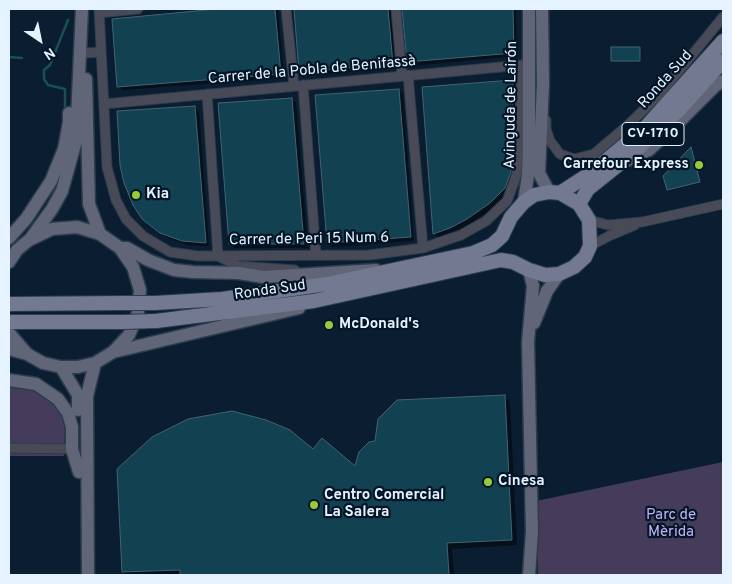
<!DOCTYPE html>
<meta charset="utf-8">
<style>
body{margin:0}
#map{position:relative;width:732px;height:584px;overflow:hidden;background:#0b1e31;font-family:Overpass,sans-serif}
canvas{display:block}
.frame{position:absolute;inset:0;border:10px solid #e5f2ff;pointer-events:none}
.north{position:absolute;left:15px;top:15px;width:50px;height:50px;-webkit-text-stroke:4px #031526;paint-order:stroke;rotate:146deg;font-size:14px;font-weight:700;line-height:20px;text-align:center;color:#e5f2ff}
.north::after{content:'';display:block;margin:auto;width:18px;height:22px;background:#e5f2ff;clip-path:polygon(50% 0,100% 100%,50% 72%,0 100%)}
</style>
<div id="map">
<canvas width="732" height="584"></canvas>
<div class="frame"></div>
<div class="north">N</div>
</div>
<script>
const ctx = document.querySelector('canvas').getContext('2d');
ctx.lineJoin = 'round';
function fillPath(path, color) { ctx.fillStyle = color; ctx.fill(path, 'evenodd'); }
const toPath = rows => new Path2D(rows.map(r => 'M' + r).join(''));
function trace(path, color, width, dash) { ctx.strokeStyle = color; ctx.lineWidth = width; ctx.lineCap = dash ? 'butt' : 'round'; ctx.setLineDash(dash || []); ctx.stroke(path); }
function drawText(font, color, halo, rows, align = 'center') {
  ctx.font = font + ' Overpass,sans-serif'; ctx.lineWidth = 4.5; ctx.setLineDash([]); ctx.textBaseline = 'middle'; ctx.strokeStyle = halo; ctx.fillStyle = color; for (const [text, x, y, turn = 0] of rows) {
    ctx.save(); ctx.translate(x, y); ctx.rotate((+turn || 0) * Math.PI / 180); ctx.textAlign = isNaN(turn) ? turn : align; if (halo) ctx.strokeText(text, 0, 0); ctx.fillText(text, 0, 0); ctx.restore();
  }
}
fillPath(toPath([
 [9,386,19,386,37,391,51,401,62,416,65,430,64,456,9,456],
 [723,462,723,575,538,575,536,501]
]), '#453c5b');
fillPath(toPath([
 [229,9,278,9,284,78,123,90,119,86,114,20],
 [295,9,391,9,397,68,305,76,301,71],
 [404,9,516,9,517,56,412,66,408,62],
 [640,48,641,61,612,61],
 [512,82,517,86,514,176,508,192,495,207,471,223,455,231,438,237,434,233],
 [399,90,403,94,414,241,333,247,328,243],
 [292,99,296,103,308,248,234,248,230,244],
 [195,107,199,111,209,246,187,245,166,237,147,223],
 [691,148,700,183,669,190,668,189],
 [504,396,510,402,517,545,452,549,454,575,126,575,123,572,313,451,356,468]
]), '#0007');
trace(toPath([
 [9,57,22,58],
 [65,110,65,89,48,85,44,79,44,70,50,65,68,20]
]), '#1a5053', 2.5);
const building = toPath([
 [217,9,275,9,281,74,117,87,112,19,217,9],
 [294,9,388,9,393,64,299,72,294,9],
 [402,9,513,9,514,53,407,62,402,9],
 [611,47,640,47,640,61,611,61,611,47],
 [513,80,511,172,505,188,490,203,467,219,450,228,433,234,422,87,513,80],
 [399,89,411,237,327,243,315,95,399,89],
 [292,98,304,244,229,244,218,103,292,98],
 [195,106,206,243,182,241,160,233,142,219,133,205,124,183,120,165,117,111,195,106],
 [691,147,700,182,667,190,663,176,691,147],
 [505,395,512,540,447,543,449,575,180,575,180,570,122,572,117,469,152,437,188,419,232,411,266,420,290,430,313,449,322,438,355,466,359,452,369,442,375,441,378,419,397,400,505,395]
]);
fillPath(building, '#124151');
trace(building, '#436471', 1);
const street = toPath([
 [99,9,107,167,116,200,126,219,143,236,170,252,198,256,369,255,423,248,461,235,486,221,507,201,517,174,522,65,104,104],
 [286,9,294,86],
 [396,9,402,76],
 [99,13,138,9],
 [85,53,101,52],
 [408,75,423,248],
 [303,85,316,255],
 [207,94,218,256],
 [546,120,546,129,550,141,560,154,574,159,594,154,627,126,661,93,723,17],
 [589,220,608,225,642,222,723,204],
 [590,246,609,236,635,225],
 [220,257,238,266,295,270],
 [9,448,72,449]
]);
const secondary = toPath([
 [542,9,543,84,539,173,549,192],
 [86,79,89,204,100,234],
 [628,160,649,150,682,119,715,86,723,81],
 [524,202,528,175,529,139,529,9],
 [9,238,26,219,51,181,64,149,69,122,69,113],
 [31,238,52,209,62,191,76,141,82,9],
 [120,248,127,248,148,260,174,270,193,272,239,273,263,277,376,270],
 [9,262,17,250,29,240,52,229,77,227,100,234,120,248,133,267,140,290,138,313,129,335,113,352],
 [529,270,533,286,528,342,532,532,529,575],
 [534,323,547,291,559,274],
 [9,333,27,354],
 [9,349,27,354,43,363,61,367,78,367,95,363,113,352,299,308],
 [61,367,78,395,78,410],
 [9,380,36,384,58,399,68,413,72,427,72,449,79,472],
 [88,575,87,396,95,363]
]);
const primary = toPath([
 [560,193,591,173,645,128,723,41],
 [579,204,588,189,633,153,677,112,723,61],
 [155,303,222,299,327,284,473,253,492,245,502,236,511,217,524,202,534,195,549,192,560,193,579,204,589,220,590,246,585,257,574,267,559,274,545,275,529,270,513,262,501,260,314,301,156,321],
 [9,304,123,303],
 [9,322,123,322]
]);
trace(street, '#2a3c4e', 11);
trace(secondary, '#2a3c4e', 15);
trace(primary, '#2a3c4e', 16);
trace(street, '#484b57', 9);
trace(secondary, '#606577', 12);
trace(primary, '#727991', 14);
const primaryBridge = toPath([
 [123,303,155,303],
 [123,322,156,321]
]);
trace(primaryBridge, '#2a3c4e', 16, []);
trace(primaryBridge, '#727991', 14);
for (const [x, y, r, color] of [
 [699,165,5,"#98cb37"],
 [136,195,5,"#98cb37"],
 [329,325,5,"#98cb37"],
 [488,482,5,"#98cb37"],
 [314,505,5,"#98cb37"]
]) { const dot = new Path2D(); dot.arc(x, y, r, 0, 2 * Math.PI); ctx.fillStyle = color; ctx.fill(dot); trace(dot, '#031526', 2); }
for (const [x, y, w] of [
 [653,134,62]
]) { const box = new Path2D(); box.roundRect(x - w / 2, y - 11.5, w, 23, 4); ctx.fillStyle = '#031526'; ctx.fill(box); trace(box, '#e5f2ff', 1); }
drawText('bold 14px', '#e5f2ff', null, [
 ["CV-1710",653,134]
]);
drawText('15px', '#e5f2ff', '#031526', [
 ["Carrer de la Pobla de Benifassà",312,71,-5],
 ["Ronda Sud",666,80,-48],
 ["Avinguda de Lairón",512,105,-89],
 ["Carrer de Peri 15 Num 6",309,240,-1],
 ["Ronda Sud",270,291,-8]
]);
drawText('bold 15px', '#e5f2ff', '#031526', [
 ["Carrefour Express",689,165,"right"],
 ["Kia",146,195],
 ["McDonald's",339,325],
 ["Cinesa",498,482],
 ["Centro Comercial",324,496],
 ["La Salera",324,513]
], 'left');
drawText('15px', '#c5b1f7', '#031526', [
 ["Parc de",671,516],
 ["Mèrida",671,533]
]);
</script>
